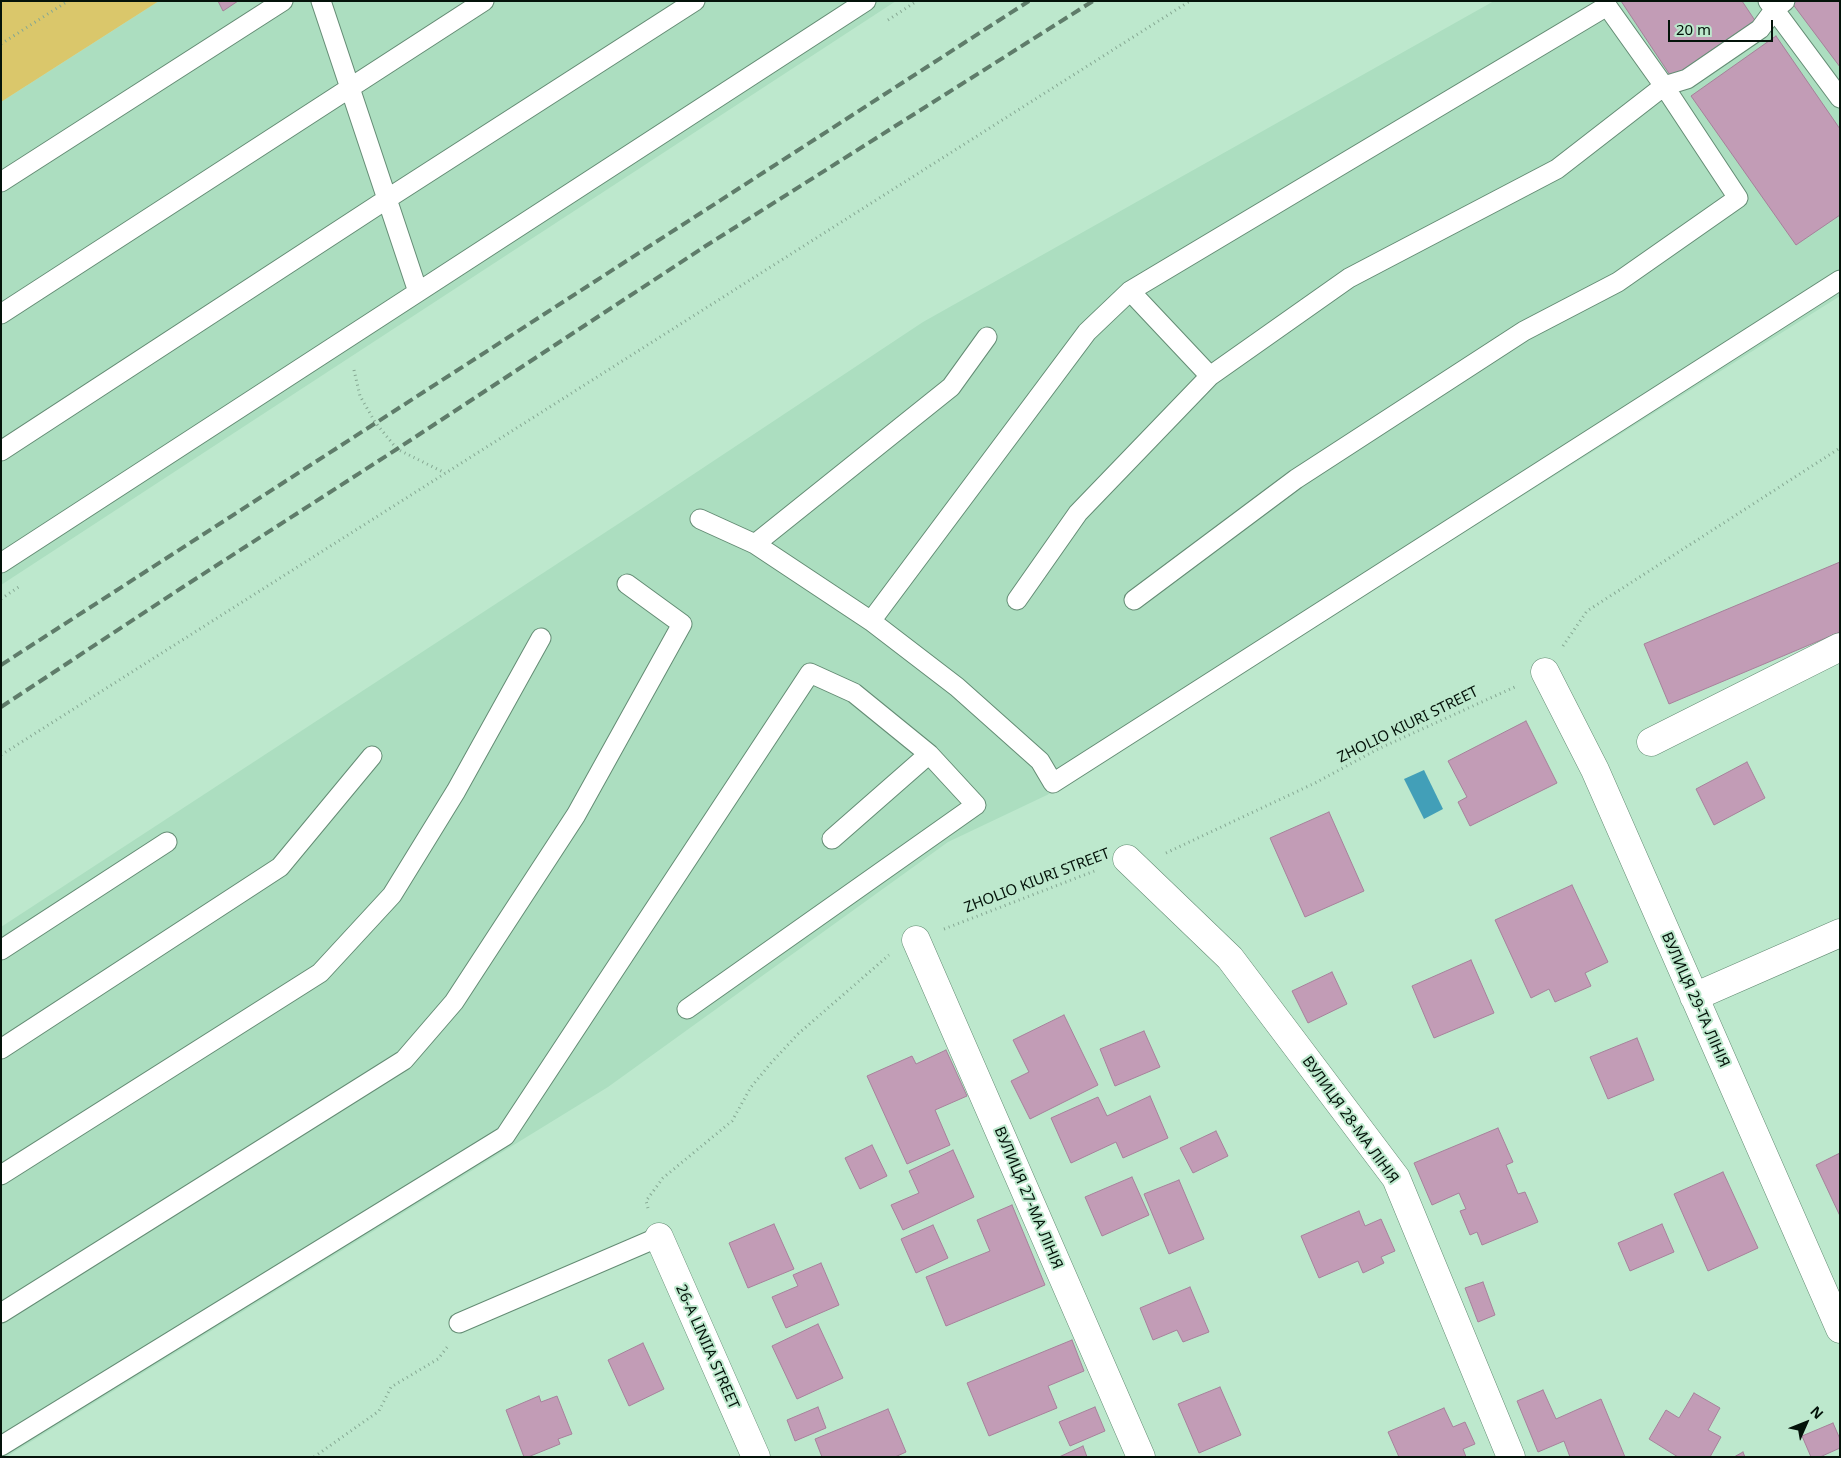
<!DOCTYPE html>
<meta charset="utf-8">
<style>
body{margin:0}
#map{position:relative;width:1841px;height:1458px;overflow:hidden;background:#bde8cd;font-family:"Noto Sans",sans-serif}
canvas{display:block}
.frame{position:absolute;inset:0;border:2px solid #04130a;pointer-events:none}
.north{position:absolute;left:1781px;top:1398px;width:50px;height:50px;-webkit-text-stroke:4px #bde8cd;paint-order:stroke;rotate:46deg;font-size:14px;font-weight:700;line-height:20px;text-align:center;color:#04130a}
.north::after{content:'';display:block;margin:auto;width:18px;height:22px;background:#04130a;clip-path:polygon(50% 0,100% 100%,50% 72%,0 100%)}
.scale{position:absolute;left:1668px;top:20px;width:105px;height:22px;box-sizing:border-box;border:2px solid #04130a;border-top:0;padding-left:6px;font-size:15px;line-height:18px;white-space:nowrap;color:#04130a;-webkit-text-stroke:4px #bde8cd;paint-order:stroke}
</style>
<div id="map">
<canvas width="1841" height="1458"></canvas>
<div class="frame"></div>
<div class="north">N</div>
<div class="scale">20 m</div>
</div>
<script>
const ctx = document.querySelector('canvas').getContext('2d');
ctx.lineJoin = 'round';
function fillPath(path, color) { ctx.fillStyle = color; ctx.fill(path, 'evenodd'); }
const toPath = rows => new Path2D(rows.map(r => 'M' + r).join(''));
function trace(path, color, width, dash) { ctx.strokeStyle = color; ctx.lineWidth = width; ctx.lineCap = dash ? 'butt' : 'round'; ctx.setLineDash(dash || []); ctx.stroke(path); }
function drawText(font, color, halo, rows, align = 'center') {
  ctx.font = font + ' "Noto Sans",sans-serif'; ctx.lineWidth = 4; ctx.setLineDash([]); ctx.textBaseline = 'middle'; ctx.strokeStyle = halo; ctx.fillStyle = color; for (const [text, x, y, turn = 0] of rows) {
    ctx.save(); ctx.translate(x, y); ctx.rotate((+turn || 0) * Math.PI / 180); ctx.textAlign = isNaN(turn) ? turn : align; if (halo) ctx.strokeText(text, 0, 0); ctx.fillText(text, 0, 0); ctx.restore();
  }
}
fillPath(toPath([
 [159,1,896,1,1,585,1,102],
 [1494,1,1840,1,1840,296,1047,795,948,842,608,1087,6,1457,1,1457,1,927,638,511,923,322]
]), '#acdec0');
fillPath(toPath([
 [1,1,159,1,1,102]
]), '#dac76b');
fillPath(toPath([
 [1424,770,1443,809,1424,819,1404,779]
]), '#429fb8');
const building = toPath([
 [218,1,238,1,223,11,218,1],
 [1621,1,1742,1,1756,22,1672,78,1621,1],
 [1794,1,1840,1,1840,67,1792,3,1794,1],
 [1776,36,1840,129,1840,215,1796,245,1691,96,1776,36],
 [1840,562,1840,632,1669,704,1644,644,1840,562],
 [1526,721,1557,783,1470,826,1458,802,1467,797,1448,761,1526,721],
 [1747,762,1765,798,1714,825,1696,789,1747,762],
 [1329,812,1364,891,1305,917,1270,838,1329,812],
 [1572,885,1608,962,1585,973,1591,986,1555,1002,1549,989,1531,998,1495,920,1572,885],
 [1471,960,1494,1013,1434,1038,1412,986,1471,960],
 [1332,972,1347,1004,1308,1023,1292,991,1332,972],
 [1064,1015,1098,1085,1030,1119,1011,1081,1029,1072,1013,1040,1064,1015],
 [1144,1031,1160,1067,1115,1086,1100,1049,1144,1031],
 [1637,1038,1654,1080,1608,1099,1590,1057,1637,1038],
 [946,1050,967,1096,935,1110,950,1145,907,1164,867,1076,912,1056,916,1064,946,1050],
 [1150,1096,1168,1138,1123,1158,1116,1142,1071,1163,1051,1118,1098,1097,1107,1116,1150,1096],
 [1498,1128,1513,1162,1506,1165,1518,1194,1525,1192,1538,1222,1482,1245,1477,1232,1470,1235,1460,1211,1466,1209,1459,1193,1432,1205,1414,1163,1498,1128],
 [1216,1131,1228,1156,1193,1173,1180,1148,1216,1131],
 [872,1145,887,1176,860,1189,845,1158,872,1145],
 [953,1150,974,1197,903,1230,891,1205,919,1193,909,1171,953,1150],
 [1840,1153,1840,1216,1816,1165,1840,1153],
 [1723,1172,1758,1248,1708,1271,1674,1194,1723,1172],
 [1132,1177,1149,1215,1102,1236,1085,1197,1132,1177],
 [1179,1180,1204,1239,1169,1254,1144,1194,1179,1180],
 [1012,1205,1045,1285,946,1326,926,1277,990,1251,977,1220,1012,1205],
 [1359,1211,1365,1226,1381,1219,1395,1251,1381,1257,1384,1263,1363,1273,1358,1261,1319,1278,1301,1236,1359,1211],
 [774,1224,794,1269,748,1288,729,1243,774,1224],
 [1662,1224,1674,1252,1630,1271,1618,1243,1662,1224],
 [933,1225,948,1258,916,1273,901,1239,933,1225],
 [821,1263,839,1305,786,1328,772,1297,798,1286,793,1275,821,1263],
 [1483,1282,1495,1315,1478,1322,1465,1288,1483,1282],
 [1190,1287,1209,1332,1183,1342,1177,1330,1153,1340,1140,1308,1190,1287],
 [818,1324,843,1378,797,1399,772,1346,818,1324],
 [1072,1340,1084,1371,1048,1386,1057,1408,989,1436,967,1383,1072,1340],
 [643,1343,664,1389,629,1406,608,1360,643,1343],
 [1220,1387,1241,1435,1199,1453,1178,1404,1220,1387],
 [1543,1390,1556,1419,1601,1399,1625,1457,1570,1457,1564,1441,1538,1452,1517,1401,1543,1390],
 [1694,1393,1720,1408,1708,1430,1721,1437,1710,1457,1678,1457,1649,1439,1666,1410,1679,1418,1694,1393],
 [539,1396,541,1402,557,1396,572,1434,558,1439,560,1444,528,1457,524,1457,506,1410,539,1396],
 [818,1407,826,1428,795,1441,787,1420,818,1407],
 [1095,1407,1105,1431,1070,1446,1059,1422,1095,1407],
 [1444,1408,1453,1427,1465,1422,1475,1444,1463,1449,1466,1457,1399,1457,1388,1432,1444,1408],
 [888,1409,906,1452,895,1457,822,1457,815,1439,888,1409],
 [1833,1423,1840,1439,1840,1448,1820,1457,1811,1457,1802,1436,1833,1423],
 [1083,1446,1087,1457,1059,1457,1083,1446],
 [1743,1452,1745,1457,1734,1457,1743,1452]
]);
fillPath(building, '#c29cb6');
trace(building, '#a6819a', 1);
const service = toPath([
 [321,1,418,292],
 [1768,1,1840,98],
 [1,182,283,1],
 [1130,291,1210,376],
 [1,314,484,1],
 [1,451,387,199,695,1],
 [700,519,755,544,871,621,957,687,1040,761,1053,783,1840,280],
 [755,544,951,387,987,337],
 [1,563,866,1],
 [1017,600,1078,513,1210,376,1349,278,1557,169,1664,86,1687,79,1760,29,1774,10,1785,1],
 [871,621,1087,332,1130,291,1607,6,1664,86,1738,198,1618,282,1524,331,1296,479,1134,600],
 [832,839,929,754],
 [1,950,167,842],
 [1,1049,280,867,372,756],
 [1,1175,320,973,392,895,456,791,541,638],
 [1,1313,404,1060,454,1002,576,815,682,624,627,584],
 [459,1323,659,1237],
 [1,1446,505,1136,810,673,854,693,929,754,976,805,687,1009]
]);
const minor = toPath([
 [1545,672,1595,770,1840,1329],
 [1651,742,1840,647],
 [1127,859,1230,958,1396,1178,1511,1457],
 [916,940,1141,1457],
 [1694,997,1840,933],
 [659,1237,756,1457]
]);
trace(service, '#648c74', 21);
trace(minor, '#648c74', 29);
trace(toPath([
 [888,20,917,1],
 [1,44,68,1],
 [354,370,360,396,375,422,397,449,445,473],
 [1,599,20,586],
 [1563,646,1587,611,1840,448],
 [1,755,1190,1],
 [1166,853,1315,783,1378,749,1517,686],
 [944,929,1097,870],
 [648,1208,646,1201,663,1178,732,1121,751,1087,771,1063,798,1034,889,955],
 [314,1457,379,1411,391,1387,438,1359,448,1346]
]), '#85a792', 3, [1, 4]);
trace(service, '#fff', 19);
trace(minor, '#fff', 28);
trace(toPath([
 [1,665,1029,1],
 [1,707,183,587,397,449,704,247,1093,1]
]), '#5f7c6a', 4, [10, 5]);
drawText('15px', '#04130a', '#bde8cd', [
 ["ZHOLIO KIURI STREET",1408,725,-26],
 ["ZHOLIO KIURI STREET",1037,881,-21],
 ["ВУЛИЦЯ 29-ТА ЛІНІЯ",1695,1000,66],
 ["ВУЛИЦЯ 28-МА ЛІНІЯ",1350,1120,54],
 ["ВУЛИЦЯ 27-МА ЛІНІЯ",1028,1198,67],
 ["26-A LINIIA STREET",707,1347,66]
]);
</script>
